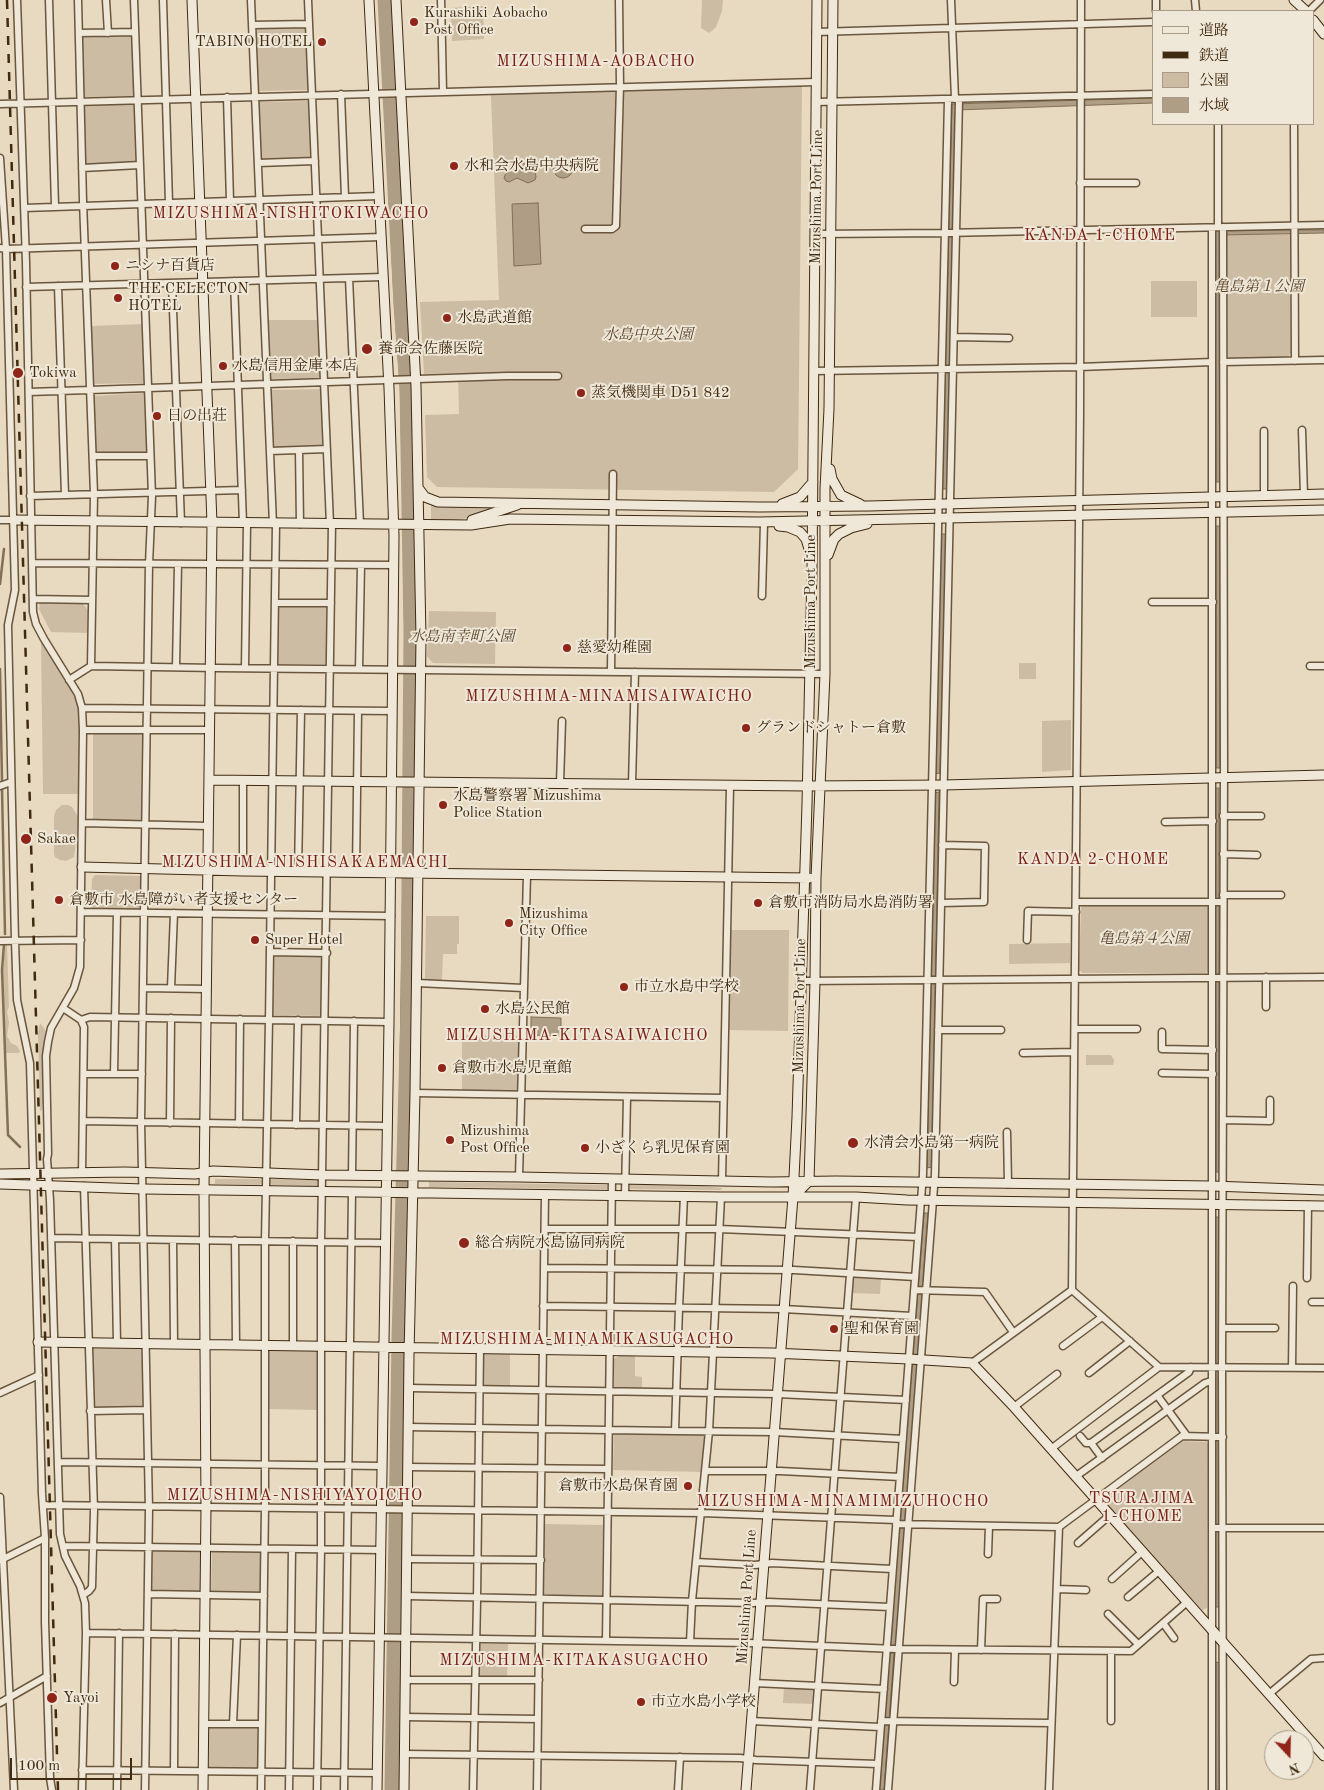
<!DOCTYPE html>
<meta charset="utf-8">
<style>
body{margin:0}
#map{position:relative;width:1324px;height:1790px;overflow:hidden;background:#e7dac1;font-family:"Old Standard TT","Noto Serif JP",serif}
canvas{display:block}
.legend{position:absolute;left:1152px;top:10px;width:162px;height:115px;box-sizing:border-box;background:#efe7d7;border:1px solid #a99b87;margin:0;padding:6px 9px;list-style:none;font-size:15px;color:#402a10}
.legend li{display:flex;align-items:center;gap:10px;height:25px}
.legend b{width:25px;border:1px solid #a99b87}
.north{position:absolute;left:1264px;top:1730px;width:50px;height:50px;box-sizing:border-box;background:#efe7d7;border:1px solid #a99b87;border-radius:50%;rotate:159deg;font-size:14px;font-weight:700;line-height:20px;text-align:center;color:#402a10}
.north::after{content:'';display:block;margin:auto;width:18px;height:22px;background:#8f2418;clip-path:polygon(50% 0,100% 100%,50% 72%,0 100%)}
.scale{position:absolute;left:10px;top:1758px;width:122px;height:22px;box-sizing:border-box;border:2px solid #402a10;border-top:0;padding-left:6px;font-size:15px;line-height:18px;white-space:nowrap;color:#402a10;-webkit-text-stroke:4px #efe7d7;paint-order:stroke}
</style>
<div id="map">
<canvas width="1324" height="1790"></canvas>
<ul class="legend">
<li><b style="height:6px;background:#efe7d7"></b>道路</li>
<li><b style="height:6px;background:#402a10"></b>鉄道</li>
<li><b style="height:14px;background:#cbbca3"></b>公園</li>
<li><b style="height:14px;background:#ae9e85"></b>水域</li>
</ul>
<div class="north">N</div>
<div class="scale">100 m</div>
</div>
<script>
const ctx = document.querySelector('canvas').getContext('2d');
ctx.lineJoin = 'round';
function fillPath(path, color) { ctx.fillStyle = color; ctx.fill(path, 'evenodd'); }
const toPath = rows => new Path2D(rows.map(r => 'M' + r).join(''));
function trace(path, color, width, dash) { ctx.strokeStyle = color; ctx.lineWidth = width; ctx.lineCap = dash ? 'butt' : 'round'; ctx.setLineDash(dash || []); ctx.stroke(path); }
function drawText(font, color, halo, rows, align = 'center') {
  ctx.font = font + ' "Old Standard TT","Noto Serif JP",serif'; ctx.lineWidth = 4; ctx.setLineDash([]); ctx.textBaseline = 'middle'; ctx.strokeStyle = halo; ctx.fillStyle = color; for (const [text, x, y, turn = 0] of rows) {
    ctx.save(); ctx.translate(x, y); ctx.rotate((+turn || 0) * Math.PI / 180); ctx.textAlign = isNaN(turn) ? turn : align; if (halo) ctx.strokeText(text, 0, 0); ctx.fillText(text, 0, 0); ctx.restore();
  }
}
fillPath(toPath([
 [702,0,723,0,722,11,716,27,709,33,701,28],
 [483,6,484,39,452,41,450,8],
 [306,27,309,90,259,91,256,29],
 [133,35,135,96,84,97,82,37],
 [765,86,802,86,798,469,774,492,437,487,427,477,425,415,459,414,458,373,424,374,420,302,499,300,491,95],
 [309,101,312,159,261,161,259,102],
 [135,104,137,163,85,165,84,105],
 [1290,234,1291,353,1287,358,1231,359,1226,356,1226,235],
 [1151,281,1197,281,1197,317,1151,317],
 [267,320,319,320,322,378,270,379],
 [143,324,144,383,93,384,91,326],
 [322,389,325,447,273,449,271,390],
 [144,393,147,453,96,454,94,396],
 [431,504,498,504,499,508,474,517,456,520,431,520],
 [40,603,82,603,90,612,89,633,51,632,39,609],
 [277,606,328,606,328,664,277,664],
 [429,611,496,612,495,664,433,663,427,656],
 [41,641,70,687,78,705,80,716,79,794,43,794],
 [1019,663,1036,663,1036,679,1019,679],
 [1071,720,1071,770,1042,772,1042,721],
 [93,732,144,732,142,822,93,820],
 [62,805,68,805,72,807,79,818,74,857,66,861,60,860,55,857,54,854,54,816,56,810],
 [95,875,142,876,142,910,91,909,92,879],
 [1083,905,1205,905,1209,907,1209,970,1205,973,1083,973,1079,970,1081,908],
 [426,916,459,916,459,944,457,944,457,954,443,954,442,980,425,980],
 [728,930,789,930,788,1031,728,1030],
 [1070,943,1070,963,1009,964,1009,944],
 [5,944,7,944,9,1007,7,1011,9,1023,7,1036,11,1043,17,1046,20,1051,19,1053,6,1053,5,1051,3,971],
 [274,955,324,956,322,1016,272,1015],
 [40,1023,46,1031,42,1062,43,1101,42,1110,40,1111,38,1033],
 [462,1035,520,1036,519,1089,514,1092,462,1091],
 [1086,1055,1111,1055,1114,1060,1113,1065,1086,1065],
 [215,1179,260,1179,262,1181,260,1185,215,1184],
 [269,1179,319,1180,320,1184,318,1186,269,1185],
 [429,1182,607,1185,608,1186,607,1189,429,1187],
 [630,1184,694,1185,722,1188,721,1190,630,1189],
 [853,1276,881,1277,880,1294,852,1293],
 [93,1347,143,1349,144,1409,94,1407],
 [269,1350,320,1351,319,1410,268,1409],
 [482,1353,510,1353,510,1387,481,1387],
 [620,1355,635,1355,635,1376,642,1377,642,1389,614,1389,614,1359],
 [614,1433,706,1435,703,1472,613,1470],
 [1181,1441,1206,1442,1208,1444,1207,1608,1202,1610,1105,1502,1106,1497],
 [543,1524,603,1525,602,1597,542,1596],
 [152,1549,200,1550,200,1592,152,1592,151,1590],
 [212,1550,260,1551,261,1593,211,1592],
 [479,1644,508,1644,507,1678,478,1678],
 [784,1687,816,1689,815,1704,783,1703],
 [209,1727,259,1727,258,1770,210,1769,208,1767]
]), '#cbbca3');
const water = toPath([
 [1153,98,1153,103,956,110,948,489,942,489,952,104,1153,98],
 '553 168a10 10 0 1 1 20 0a10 10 0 1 1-20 0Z',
 [521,162,527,164,535,171,536,177,535,180,528,183,517,178,509,182,506,181,504,178,505,175,515,164,521,162],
 [538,203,541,264,514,266,512,204,538,203],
 [1215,230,1324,230,1324,233,1220,235,1220,482,1216,482,1215,230],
 [1216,526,1220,526,1220,768,1216,768,1216,526],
 [940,534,946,534,940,773,935,774,940,534],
 [1215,788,1219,788,1219,1172,1216,1172,1215,788],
 [939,792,932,1167,927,1168,935,793,939,792],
 [531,1017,561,1018,561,1036,531,1035,531,1017],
 [924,1213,928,1213,897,1645,894,1653,884,1790,879,1790,924,1213],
 [1215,1217,1219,1217,1219,1607,1215,1607,1215,1217],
 [1216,1662,1220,1663,1220,1790,1215,1790,1216,1662]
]);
fillPath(water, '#ae9e85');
trace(water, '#827056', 1);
trace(toPath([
 [380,0,395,304,401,388,404,521],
 [404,527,406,677,405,779],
 [0,584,4,549],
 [0,669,2,782],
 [2,788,5,934],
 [4,944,2,970,8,1135,20,1147],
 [399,1174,405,784],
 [388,1790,393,1425,399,1179]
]), '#827056', 2.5);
trace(toPath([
 [385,0,401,304,407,387,411,632,408,1011,399,1339,392,1790]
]), '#ae9e85', 15);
const street = toPath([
 [17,0,26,262,33,612,36,624,44,639,78,694,82,708,83,730,80,967,74,988,51,1028,48,1042,46,1056,48,1154,47,1159,50,1200,60,1534,65,1556,80,1586,85,1603,86,1633,82,1790],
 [49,0,55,206],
 [78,0,83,201,94,494,91,666],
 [106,0,108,33],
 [134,0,152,496,149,564,141,1122,149,1509,145,1790],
 [163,0,169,203],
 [251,0,273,524],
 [308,0,330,524],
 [441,0,443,91],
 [951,0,955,99],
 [1081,0,1080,413,1072,1290,1159,1367],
 [1156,0,1156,11],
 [1195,0,1196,11],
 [1309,11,1320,0],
 [252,25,309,24],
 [816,32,1153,22],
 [79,33,135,32],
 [341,94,345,197],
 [227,97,230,201],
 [816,102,1153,94],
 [0,104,816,82],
 [1294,124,1295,361],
 [0,158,6,249,15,590,8,625,15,941,17,1000,30,1063,42,1494,45,1538,45,1622,50,1778,52,1790],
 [258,163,315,161],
 [82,168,140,165],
 [1080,183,1136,183],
 [24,208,379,196],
 [1218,227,1218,124],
 [1223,227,1224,770,1222,1367,1223,1790],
 [585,229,612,229,616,226,620,86,619,0],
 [815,234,944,233,1324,225],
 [0,248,6,249,381,237],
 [349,278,360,524],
 [234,281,243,523],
 [172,283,181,523],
 [58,286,65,495],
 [26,287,383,277],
 [954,337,1009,338],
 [1223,362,1324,360],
 [814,371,1079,367,1212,362],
 [29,392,507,376,558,376],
 [1302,430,1304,495],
 [299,450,300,524],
 [270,451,327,449],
 [93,456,150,456],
 [30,496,242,490],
 [1264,496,1264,431],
 [0,520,14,520],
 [32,563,394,565],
 [762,596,764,523],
 [33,599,92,600],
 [1152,602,1213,602],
 [275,603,331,603],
 [1310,666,1324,666],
 [176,667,178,564],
 [245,668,247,524],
 [359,669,361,565],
 [611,672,613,474],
 [69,680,91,666,217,668,825,674],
 [82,708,392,711],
 [83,730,209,730],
 [243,780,243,871],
 [560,783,562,721],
 [632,784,635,672],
 [0,786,11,782],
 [1223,816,1261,816],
 [1165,822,1213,821],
 [83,823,208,826],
 [1223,854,1257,855],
 [298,872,301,710],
 [356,872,358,711],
 [1223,895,1281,895],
 [1076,902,1223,902],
 [941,903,984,902,985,846,942,845],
 [81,912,391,916],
 [1027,940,1028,911,1076,912],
 [0,941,81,940],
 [270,952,327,953],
 [1266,977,1266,1007],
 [801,981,1324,977],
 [417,983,523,988],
 [144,988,207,989],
 [171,988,174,913],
 [63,1008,81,1020,84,1027,82,1173],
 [81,1020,90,1017,389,1022],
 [1075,1029,1137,1029],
 [938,1030,1001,1030],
 [1162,1032,1162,1049,1213,1050],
 [1023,1053,1074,1052],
 [1162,1073,1213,1074],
 [84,1074,142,1074],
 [114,1074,117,913],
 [415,1093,723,1098],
 [1223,1120,1270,1121,1270,1100],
 [83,1121,387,1126],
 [170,1123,171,1018],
 [239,1124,240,1019],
 [296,1125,298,1020],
 [1007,1132,1008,1184],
 [352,1175,354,1021],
 [519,1177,527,875],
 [722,1181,730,786],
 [625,1195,627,1097],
 [684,1196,679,1308,675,1431,774,1432,903,1439],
 [545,1229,719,1229,918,1237],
 [51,1238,385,1243],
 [115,1239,117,1343],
 [173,1240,174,1343],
 [235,1240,236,1344],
 [293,1241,293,1345],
 [544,1268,794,1270,915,1277],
 [1307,1278,1308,1205],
 [914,1290,985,1292,1013,1332],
 [1312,1302,1324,1302],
 [543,1306,783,1309,912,1316],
 [1222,1328,1275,1328],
 [1063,1346,1102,1317],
 [972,1363,1072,1290],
 [1292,1368,1293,1286],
 [1089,1373,1130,1341],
 [409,1388,777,1394,906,1400],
 [0,1393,39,1375],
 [1157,1395,1187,1436],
 [1014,1407,1057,1374],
 [90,1411,147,1410],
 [408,1427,675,1431],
 [1080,1436,1086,1443,1091,1443,1102,1458],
 [1091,1443,1189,1372,1191,1367],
 [1051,1449,1159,1367,1324,1368],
 [58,1462,382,1466],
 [408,1467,608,1469],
 [706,1471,780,1471,900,1477],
 [1075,1477,1205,1383,1211,1381],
 [0,1497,14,1790],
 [44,1505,702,1513,896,1520],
 [896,1524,1059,1527,1182,1436,1223,1437],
 [1212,1528,1324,1528],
 [1078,1543,1110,1515],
 [63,1546,381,1550],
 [988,1554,989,1526],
 [407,1559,541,1560],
 [1,1560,45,1538],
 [696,1562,755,1565,772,1563,892,1569],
 [1112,1579,1142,1552],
 [1057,1589,1086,1590],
 [148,1594,264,1596],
 [83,1595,89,1591,92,1587,94,1510,84,1186],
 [407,1596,753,1603,769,1602,890,1607],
 [1128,1597,1159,1571],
 [1108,1614,1138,1644],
 [1163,1623,1174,1638],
 [86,1633,749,1643,896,1649,1131,1651,1186,1603],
 [606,1640,612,1179],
 [690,1642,692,1601,709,1431,721,1197],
 [981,1650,983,1599,997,1599],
 [406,1680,539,1680],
 [954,1682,955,1650],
 [754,1683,884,1689],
 [1269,1694,1311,1659,1324,1658],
 [0,1703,47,1676],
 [405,1717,538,1719],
 [751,1721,880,1727],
 [881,1721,1051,1723],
 [1111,1721,1111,1651],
 [204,1724,262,1724],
 [233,1724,237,1635],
 [405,1754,740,1758,756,1760,878,1764],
 [82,1770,377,1773],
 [174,1771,175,1634],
 [117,1790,119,1633],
 [261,1790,265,1507,265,1241,269,1020,276,524],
 [289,1790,292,1549],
 [317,1790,321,1550,321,1242,332,524],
 [344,1790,352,1192],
 [473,1790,477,1601,480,1348],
 [537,1790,545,1194],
 [678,1790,680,1757],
 [810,1790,856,1197],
 [876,1790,923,1174,948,100],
 [888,1790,935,1174,959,99],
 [1049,1790,1059,1527],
 [1212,1790,1212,228]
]);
const secondary = toPath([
 [192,0,212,523,204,1189,206,1506,203,1790],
 [369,0,389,388,394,536,389,1022,377,1790],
 [396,0,416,386,421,637,415,1093,409,1355,404,1790],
 [1294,0,1306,11],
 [1313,20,1324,34],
 [830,469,832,479,841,495,860,504],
 [419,489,425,497,438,502,759,507,869,506,1324,494],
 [782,504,800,497,813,482],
 [14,520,471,525,510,519,759,522,1324,510],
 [472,520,517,505],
 [779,526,788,527,800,532,806,539,809,549],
 [828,555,834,539,839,534,851,528,867,524],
 [209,780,807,786,944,785,1324,775],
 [82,867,243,871,809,878],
 [0,1174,125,1172,195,1174,213,1171,323,1175,519,1177,772,1182,836,1181,1212,1186,1324,1190],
 [0,1184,143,1189,721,1197,856,1197,907,1200,1324,1206],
 [793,1197,809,1181,815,981,816,878,825,674,825,489,829,409,833,0],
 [38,1342,772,1353,909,1359,972,1363,1014,1407,1324,1756],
 [746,1790,793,1197,797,1117,807,804,812,569,817,0]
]);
trace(street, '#6a563c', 9);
trace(secondary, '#402a10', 11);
trace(street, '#efe7d7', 6);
trace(secondary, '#efe7d7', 9);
trace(toPath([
 [7,0,58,1790]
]), '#402a10', 2.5, [9, 9]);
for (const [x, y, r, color] of [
 [414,22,5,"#8f2418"],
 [322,42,5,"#8f2418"],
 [454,166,5,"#8f2418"],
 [115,266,5,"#8f2418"],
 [118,298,5,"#8f2418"],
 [447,318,5,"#8f2418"],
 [367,349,6,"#8f2418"],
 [223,366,5,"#8f2418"],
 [18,373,6,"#8f2418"],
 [581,393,5,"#8f2418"],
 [157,416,5,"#8f2418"],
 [567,648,5,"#8f2418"],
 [746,728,5,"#8f2418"],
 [443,805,5,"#8f2418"],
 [26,839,6,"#8f2418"],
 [59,900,5,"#8f2418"],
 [758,903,5,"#8f2418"],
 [509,923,5,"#8f2418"],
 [255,940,5,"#8f2418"],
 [624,987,5,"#8f2418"],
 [485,1009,5,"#8f2418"],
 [442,1068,5,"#8f2418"],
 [450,1140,5,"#8f2418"],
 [853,1143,6,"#8f2418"],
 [585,1148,5,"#8f2418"],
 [464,1243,6,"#8f2418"],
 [834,1329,5,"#8f2418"],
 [688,1486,5,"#8f2418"],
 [52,1698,6,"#8f2418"],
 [641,1702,5,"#8f2418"]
]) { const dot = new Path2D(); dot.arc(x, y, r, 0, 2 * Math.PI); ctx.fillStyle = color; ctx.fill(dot); trace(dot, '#efe7d7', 2); }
drawText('15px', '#402a10', '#efe7d7', [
 ["Kurashiki Aobacho",424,13],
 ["Post Office",424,30],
 ["TABINO HOTEL",312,42,"right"],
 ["水和会水島中央病院",464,166],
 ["ニシナ百貨店",125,266],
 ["THE CELECTON",128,289],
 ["HOTEL",128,306],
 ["水島武道館",457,318],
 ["養命会佐藤医院",378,349],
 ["水島信用金庫 本店",233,366],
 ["Tokiwa",29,373],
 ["蒸気機関車 D51 842",591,393],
 ["日の出荘",167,416],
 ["慈愛幼稚園",577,648],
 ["グランドシャトー倉敷",756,728],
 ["水島警察署 Mizushima",453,796],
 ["Police Station",453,813],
 ["Sakae",37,839],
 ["倉敷市 水島障がい者支援センター",69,900],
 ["倉敷市消防局水島消防署",768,903],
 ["Mizushima",519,914],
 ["City Office",519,931],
 ["Super Hotel",265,940],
 ["市立水島中学校",634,987],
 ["水島公民館",495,1009],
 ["倉敷市水島児童館",452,1068],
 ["Mizushima",460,1131],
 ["Post Office",460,1148],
 ["水清会水島第一病院",864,1143],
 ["小ざくら乳児保育園",595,1148],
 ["総合病院水島協同病院",475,1243],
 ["聖和保育園",844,1329],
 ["倉敷市水島保育園",678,1486,"right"],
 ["Yayoi",63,1698],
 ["市立水島小学校",651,1702]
], 'left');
drawText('15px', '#402a10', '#efe7d7', [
 ["Mizushima Port Line",817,197,-89],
 ["Mizushima Port Line",811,602,-90],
 ["Mizushima Port Line",800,1006,-89],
 ["Mizushima Port Line",747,1597,-86]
]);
drawText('italic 15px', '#5c472d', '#efe7d7', [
 ["亀島第１公園",1259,287],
 ["水島中央公園",648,335],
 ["水島南幸町公園",462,637],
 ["亀島第４公園",1144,939]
]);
ctx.letterSpacing = '1px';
drawText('16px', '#7a1f14', '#efe7d7', [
 ["MIZUSHIMA-AOBACHO",596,62],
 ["MIZUSHIMA-NISHITOKIWACHO",291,214],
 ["KANDA 1-CHOME",1100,236],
 ["MIZUSHIMA-MINAMISAIWAICHO",609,697],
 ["KANDA 2-CHOME",1093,860],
 ["MIZUSHIMA-NISHISAKAEMACHI",305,863],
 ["MIZUSHIMA-KITASAIWAICHO",577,1036],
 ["MIZUSHIMA-MINAMIKASUGACHO",587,1340],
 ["MIZUSHIMA-NISHIYAYOICHO",295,1496],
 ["TSURAJIMA",1142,1499],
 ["1-CHOME",1142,1517],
 ["MIZUSHIMA-MINAMIMIZUHOCHO",843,1502],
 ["MIZUSHIMA-KITAKASUGACHO",574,1661]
]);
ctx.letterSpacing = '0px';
</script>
